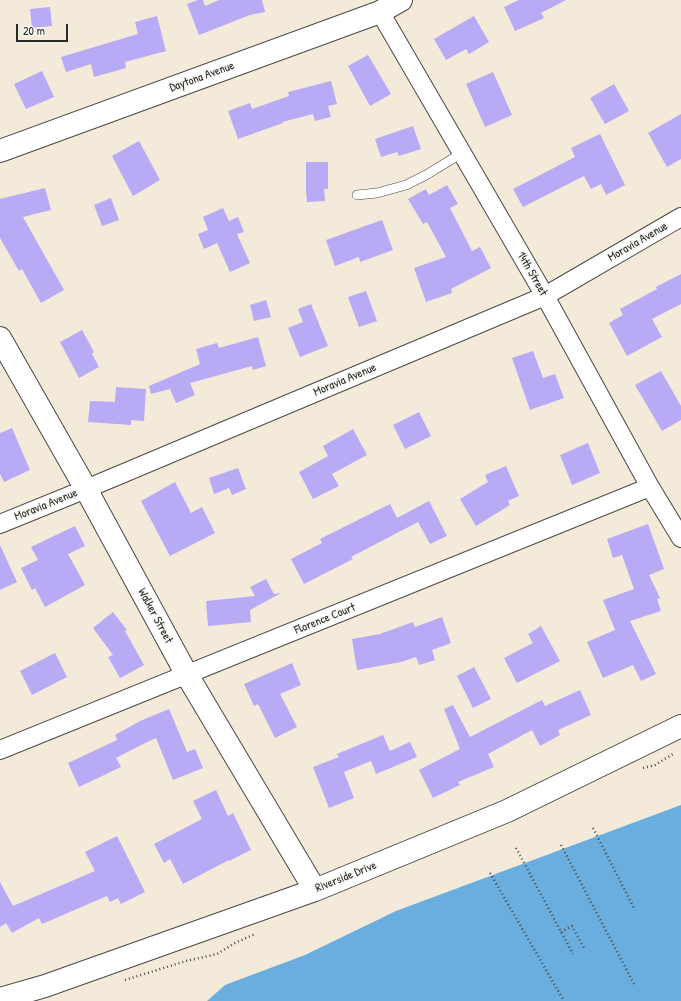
<!DOCTYPE html>
<style>
body{margin:0}
#map{position:relative;width:681px;height:1001px;overflow:hidden;background:#f3eada;font-family:"Patrick Hand",sans-serif}
canvas{display:block}
.scale{position:absolute;left:16px;top:24px;width:52px;height:18px;box-sizing:border-box;border:2px solid #2b2b2b;border-top:0;padding-left:5px;font-size:12px;line-height:14px;white-space:nowrap;color:#2b2b2b;-webkit-text-stroke:3px #f6f6f2;paint-order:stroke}
</style>
<div id="map">
<canvas width="681" height="1001"></canvas>
<div class="scale">20 m</div>
</div>
<script>
const ctx = document.querySelector('canvas').getContext('2d');
ctx.lineJoin = 'round';
function fillPath(path, color) { ctx.fillStyle = color; ctx.fill(path, 'evenodd'); }
const toPath = rows => new Path2D(rows.map(r => 'M' + r).join(''));
function trace(path, color, width, dash) { ctx.strokeStyle = color; ctx.lineWidth = width; ctx.lineCap = dash ? 'butt' : 'round'; ctx.setLineDash(dash || []); ctx.stroke(path); }
function drawText(font, color, halo, rows, align = 'center') {
  ctx.font = font + ' "Patrick Hand",sans-serif'; ctx.lineWidth = 3; ctx.setLineDash([]); ctx.textBaseline = 'middle'; ctx.strokeStyle = halo; ctx.fillStyle = color; for (const [text, x, y, turn = 0] of rows) {
    ctx.save(); ctx.translate(x, y); ctx.rotate((+turn || 0) * Math.PI / 180); ctx.textAlign = isNaN(turn) ? turn : align; if (halo) ctx.strokeText(text, 0, 0); ctx.fillText(text, 0, 0); ctx.restore();
  }
}
fillPath(toPath([
 [681,805,681,1001,207,1001,225,985,305,955,396,911]
]), '#6aaedf');
fillPath(toPath([
 [198,0,203,0,205,6,219,0,262,0,265,12,250,15,199,35,187,4],
 [519,0,566,0,541,13,544,18,515,31,504,7],
 [50,7,52,26,32,28,30,9],
 [157,16,166,51,125,62,126,68,94,77,91,64,66,72,61,57,138,34,135,22],
 [474,16,489,42,469,54,466,49,446,60,434,39],
 [368,55,391,94,370,106,348,66],
 [42,71,54,97,26,109,14,84],
 [493,72,512,115,485,127,466,84],
 [331,81,337,104,328,106,331,117,315,121,313,114,282,122,283,123,238,139,228,111,250,103,252,109,289,96,288,92],
 [614,84,629,111,605,124,590,98],
 [681,114,681,159,667,167,648,133],
 [413,126,421,149,399,156,397,152,381,157,375,139],
 [600,134,625,185,606,195,601,184,591,189,584,176,523,207,513,189,575,157,571,148],
 [139,141,160,180,133,196,112,156],
 [306,162,328,162,328,189,324,189,325,201,307,202,306,190],
 [447,185,458,204,450,208,472,251,480,247,491,268,451,289,452,293,426,302,414,268,446,257,427,222,423,224,408,199,426,189,429,195],
 [45,188,51,210,23,217,64,290,41,303,22,269,19,271,0,238,0,199],
 [111,198,119,220,102,226,94,205],
 [223,208,229,221,238,217,244,232,237,234,250,263,230,272,217,243,204,249,198,234,208,230,203,217],
 [382,220,393,250,360,262,359,257,335,266,326,240],
 [681,274,681,304,652,319,662,337,627,356,609,323,623,315,620,309,657,289,656,287],
 [366,291,377,321,359,327,348,297],
 [266,300,271,317,254,321,250,305],
 [311,304,328,346,300,357,288,328,303,322,298,309],
 [82,330,94,352,92,354,99,367,79,378,60,342],
 [258,337,266,366,253,370,252,366,190,383,195,395,176,403,170,389,151,394,149,386,200,364,196,349,217,343,219,348],
 [533,351,543,378,555,374,564,398,530,410,512,358],
 [661,371,681,406,681,420,662,431,635,385],
 [116,387,146,389,144,421,131,420,131,425,88,422,90,401,115,402],
 [419,412,431,436,405,449,393,425],
 [12,428,30,470,4,482,0,474,0,433],
 [353,429,367,455,332,474,339,486,313,499,299,472,328,456,323,446],
 [588,443,600,473,572,485,560,455],
 [506,466,519,496,508,501,510,505,476,526,460,499,488,482,485,475],
 [238,468,246,489,232,495,229,488,214,494,209,478],
 [175,482,191,513,202,507,215,533,170,556,141,501],
 [429,501,447,536,430,544,418,522,351,557,353,559,304,584,291,559,322,543,320,539,390,504,397,518],
 [648,524,664,569,649,575,660,598,657,599,661,611,630,621,656,674,641,681,633,665,603,678,587,642,615,630,603,600,634,589,622,555,613,558,607,539],
 [75,526,85,546,68,554,85,585,45,607,35,588,32,590,21,568,38,560,31,547],
 [0,545,17,582,0,590],
 [266,579,274,594,281,593,250,610,251,622,208,626,206,601,255,596,250,587],
 [113,612,127,630,125,631,144,665,120,678,108,657,113,655,93,628],
 [442,617,451,643,432,650,435,660,419,665,416,657,401,662,357,670,352,639,380,634,413,622,415,627],
 [541,626,560,661,517,683,504,658,533,643,528,634],
 [55,653,67,677,32,695,20,671],
 [292,663,301,685,280,694,297,727,275,738,258,704,254,706,244,684],
 [474,667,491,699,473,708,457,676],
 [580,690,591,715,558,730,560,735,540,746,532,730,488,754,494,767,458,782,460,785,433,798,419,770,460,749,444,709,453,705,470,737,542,700,545,706],
 [169,709,187,752,195,749,203,768,173,780,156,738,143,744,116,758,121,767,79,787,68,763,117,740,115,735,140,721],
 [383,735,390,751,410,742,417,757,376,774,371,761,344,772,354,798,329,808,313,767,339,757,337,754],
 [216,790,228,816,233,813,251,850,229,861,229,860,183,884,170,859,164,863,154,844,202,819,193,801],
 [117,836,145,892,121,904,118,898,110,902,107,896,42,924,39,918,12,933,6,923,0,927,0,882,13,906,95,871,85,852]
]), '#b8aaf5');
const service = toPath([
 [357,195,377,193,406,185,426,175,462,153]
]);
const minor = toPath([
 [380,12,545,296,650,487,681,538],
 [0,524,86,489,545,296,681,217],
 [0,750,650,487]
]);
const tertiary = toPath([
 [0,151,380,12,401,0],
 [0,338,86,489,187,675,315,890],
 [0,999,45,986,315,890,507,811,681,726]
]);
trace(service, '#494845', 10);
trace(minor, '#494845', 20);
trace(tertiary, '#494845', 24);
trace(toPath([
 [643,768,655,765,673,754],
 [593,828,635,910],
 [561,845,634,984],
 [516,848,573,954],
 [490,873,564,1001],
 [561,932,572,926,584,948],
 [125,980,186,961,217,954,235,943,255,934]
]), '#494845', 2.5, [1, 3]);
trace(service, '#fff', 9);
trace(minor, '#fff', 18);
trace(tertiary, '#fff', 22);
drawText('12px', '#2b2b2b', '#f6f6f2', [
 ["Daytona Avenue",202,77,-20],
 ["Moravia Avenue",638,242,-30],
 ["14th Street",532,274,60],
 ["Moravia Avenue",345,380,-23],
 ["Moravia Avenue",46,505,-22],
 ["Walker Street",155,616,62],
 ["Florence Court",325,619,-22],
 ["Riverside Drive",346,877,-22]
]);
</script>
